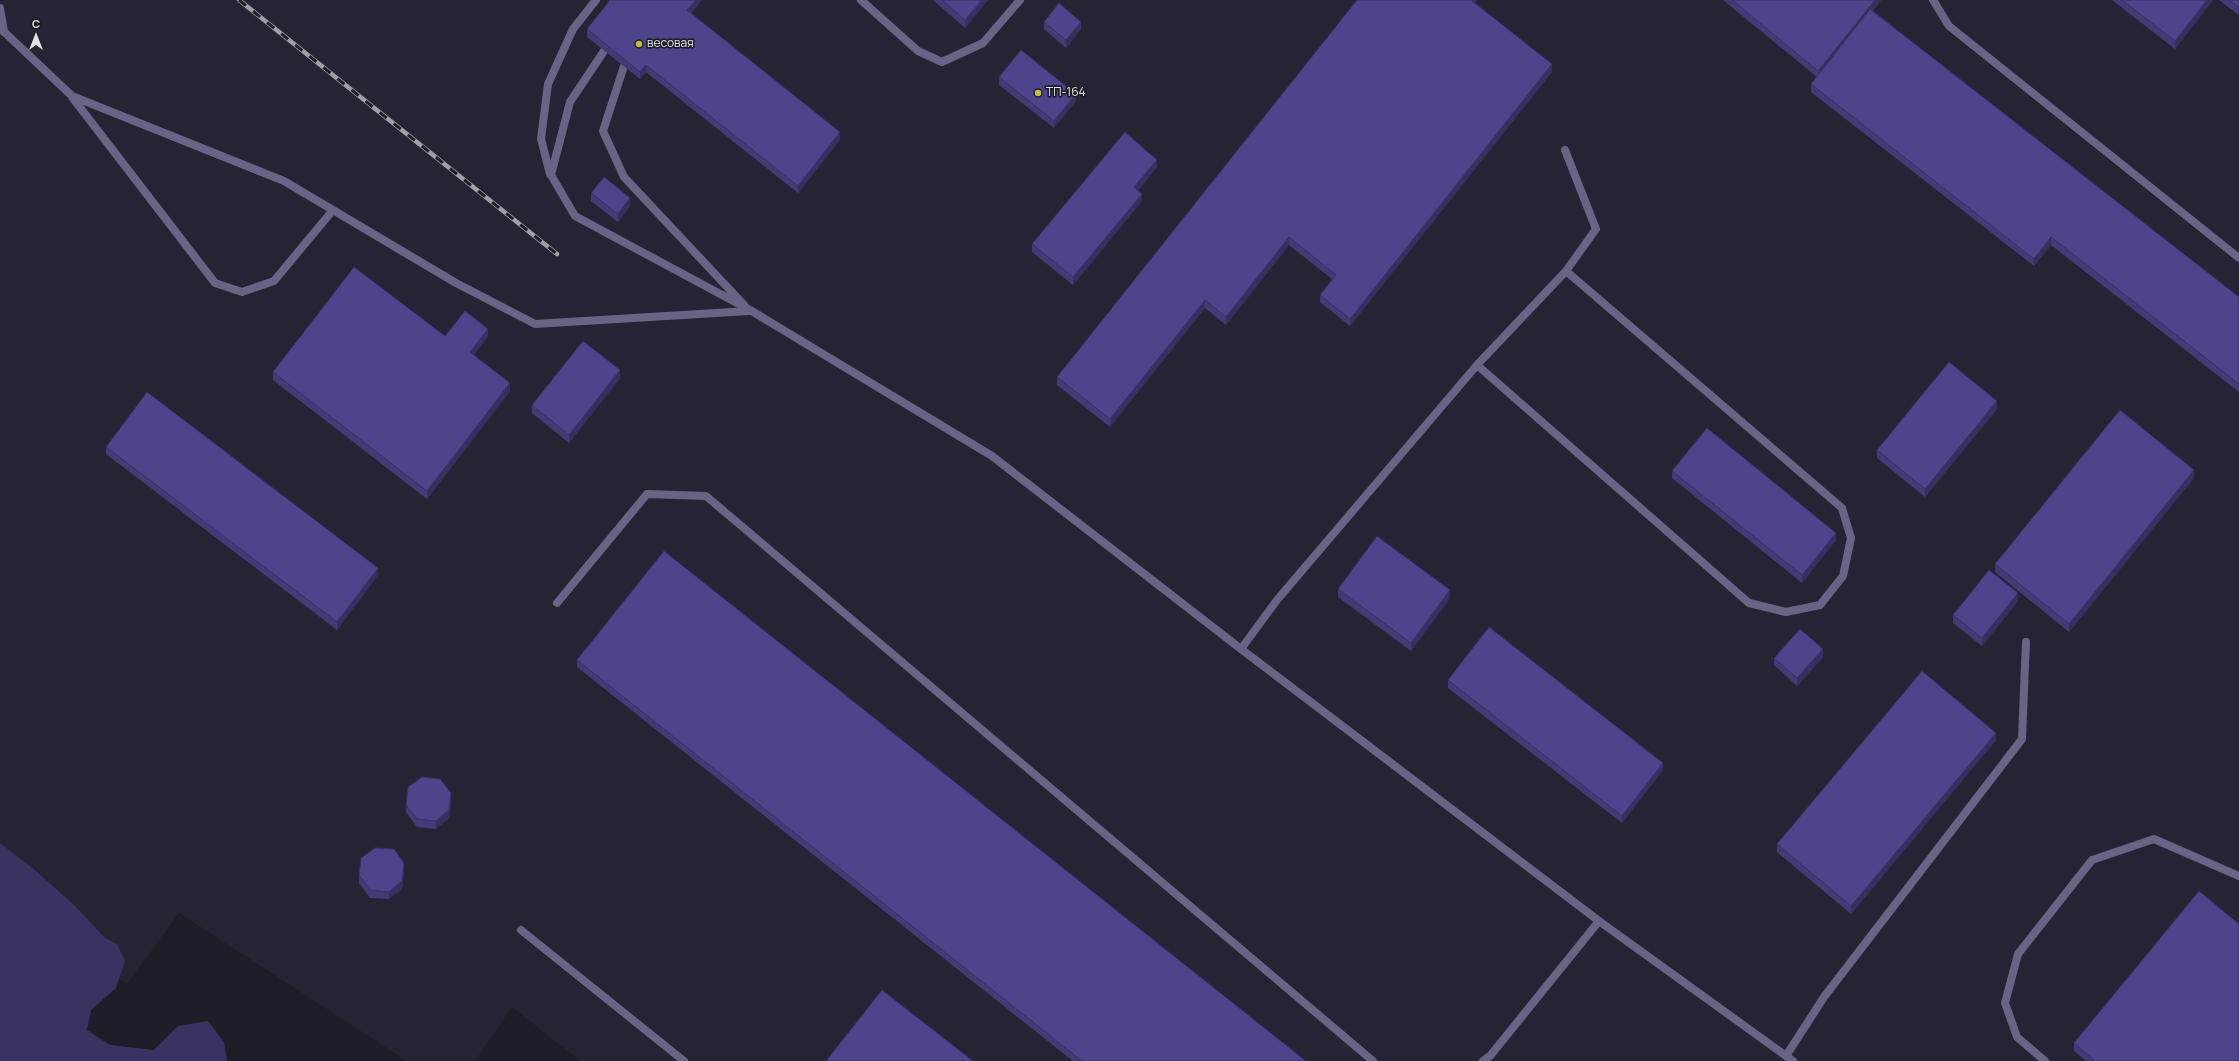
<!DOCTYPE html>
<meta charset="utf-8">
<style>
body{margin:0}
#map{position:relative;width:2239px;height:1061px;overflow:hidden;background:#1e1e28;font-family:Manrope,sans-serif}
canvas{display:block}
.north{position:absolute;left:16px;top:16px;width:40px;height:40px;-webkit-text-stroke:3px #1e1e28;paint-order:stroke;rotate:0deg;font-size:11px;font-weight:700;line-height:16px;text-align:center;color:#e1e1e8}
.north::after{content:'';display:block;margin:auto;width:14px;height:18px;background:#e1e1e8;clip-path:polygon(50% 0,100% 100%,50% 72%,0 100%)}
</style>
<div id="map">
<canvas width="2239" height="1061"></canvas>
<div class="north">С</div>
</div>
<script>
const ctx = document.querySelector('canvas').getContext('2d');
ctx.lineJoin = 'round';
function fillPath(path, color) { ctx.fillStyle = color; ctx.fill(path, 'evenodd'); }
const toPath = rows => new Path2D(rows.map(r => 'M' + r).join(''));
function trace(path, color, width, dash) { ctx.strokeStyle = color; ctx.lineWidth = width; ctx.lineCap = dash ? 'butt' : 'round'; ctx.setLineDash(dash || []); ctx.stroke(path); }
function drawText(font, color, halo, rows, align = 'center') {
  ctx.font = font + ' Manrope,sans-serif'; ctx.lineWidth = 3.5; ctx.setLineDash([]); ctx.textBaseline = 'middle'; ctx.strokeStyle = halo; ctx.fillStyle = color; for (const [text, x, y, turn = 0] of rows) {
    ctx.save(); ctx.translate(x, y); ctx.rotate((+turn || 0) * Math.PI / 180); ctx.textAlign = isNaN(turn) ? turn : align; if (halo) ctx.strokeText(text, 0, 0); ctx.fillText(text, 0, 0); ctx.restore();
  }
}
fillPath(toPath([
 [0,0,2239,0,2239,1061,580,1061,512,1007,475,1061,407,1061,179,913,127,984,0,908]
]), '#252434');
fillPath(toPath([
 [0,843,36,871,75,906,105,938,117,944,125,961,116,988,91,1010,87,1030,110,1045,154,1050,178,1026,208,1021,224,1042,227,1061,0,1061]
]), '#383462');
trace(toPath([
 [861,0,918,51,942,62,983,43,1020,0],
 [1933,0,1949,26,2239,258],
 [0,8,4,32],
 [0,28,72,96,284,181,456,283,535,324,749,311],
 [604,51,570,102,551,175,575,216,750,310,992,456,1241,649,1599,921,1793,1061],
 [624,66,603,131,624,177,745,306],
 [72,97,215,283,242,292,274,281,333,210],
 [550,174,541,139,548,84,573,29,596,0],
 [1477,365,1749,603,1786,612,1820,605,1843,576,1851,538,1842,508,1566,271],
 [557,603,647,494,706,496,1373,1061],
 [1241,649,1277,600,1477,365,1566,271,1596,229,1565,150],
 [521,930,684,1061],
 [1786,1056,1824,997,2022,739,2026,642],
 [1483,1061,1490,1056,1599,921],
 [2045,1061,2017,1037,2005,1003,2018,954,2092,860,2154,839,2239,876]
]), '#666585', 8);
const rail = toPath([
 [239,0,557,254]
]);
trace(rail, '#9f9fa7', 4.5);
trace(rail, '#1e1e28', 3, [9]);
fillPath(toPath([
 [610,0,702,0,691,13,840,140,798,193,646,72,640,79,587,37,587,29],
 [933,0,988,0,965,28],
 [1723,0,1881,0,1873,11,2239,297,2239,392,2051,245,2034,266,1811,92,1811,84,1817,77],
 [2112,0,2213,0,2175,49],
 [2219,0,2239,0,2239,15],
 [1475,3,1552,72,1350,326,1320,302,1320,295,1332,279,1289,245,1226,325,1205,308,1110,427,1057,385,1057,377],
 [1044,22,1081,29,1066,48,1044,29],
 [999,77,1076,101,1054,128,999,85],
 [1157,167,1138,190,1142,201,1073,285,1032,252,1032,244],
 [591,193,630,206,618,222,591,201],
 [445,336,488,336,474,355,510,391,427,499,273,380,273,372],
 [620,378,569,443,532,413,532,405],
 [1997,409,1925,497,1877,458,1877,450],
 [106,447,378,575,337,630,106,454],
 [1672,471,1836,540,1802,583,1672,478],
 [2194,478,2069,632,1995,572,1995,564],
 [1338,589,1450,598,1411,651,1338,597],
 [2018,601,1982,646,1953,623,1953,615],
 [1823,657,1797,686,1774,665,1774,658],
 [577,660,1306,1061,1073,1061,577,667],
 [1448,680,1663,770,1622,823,1448,688],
 [1996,740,1851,914,1777,852,1777,844],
 [451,801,449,818,436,829,417,827,406,812,406,805],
 [404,871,402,889,389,899,370,898,359,883,359,875],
 [2074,1043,2239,1061,2086,1061,2074,1051]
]), '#423b78');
fillPath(toPath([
 [696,0,702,0,687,18,687,10],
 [982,0,988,0,965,28,965,20],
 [1471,0,1477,0,1471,7],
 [1875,0,1881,0,1818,78,1818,71],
 [2207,0,2213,0,2175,49,2175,41],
 [1081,22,1081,29,1066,48,1066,40],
 [1552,64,1552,72,1350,326,1350,319],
 [646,65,646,72,640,79,640,72],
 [1076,94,1076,101,1054,128,1054,121],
 [840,132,840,140,798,193,798,186],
 [1157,160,1157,167,1134,194,1134,187],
 [1142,194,1142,201,1073,285,1073,277],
 [630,198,630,206,618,222,618,214],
 [1289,237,1289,245,1226,325,1226,317],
 [2051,237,2051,245,2034,266,2034,259],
 [1205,300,1205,308,1110,427,1110,419],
 [488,329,488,336,470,360,470,352],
 [620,370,620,378,569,443,569,435],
 [510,383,510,391,427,499,427,491],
 [1997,401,1997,409,1925,497,1925,489],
 [2194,470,2194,478,2069,632,2069,624],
 [1836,533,1836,540,1802,583,1802,575],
 [378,568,378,575,337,630,337,622],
 [1450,590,1450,598,1411,651,1411,643],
 [2018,593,2018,601,1982,646,1982,638],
 [1823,649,1823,657,1797,686,1797,678],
 [1996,733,1996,740,1851,914,1851,906],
 [1663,763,1663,770,1622,823,1622,816],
 [451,793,451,801,449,818,436,829,436,821],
 [404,863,404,871,402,889,389,899,389,892]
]), '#363061');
const building = toPath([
 [610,0,696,0,687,10,840,132,798,186,646,65,640,72,587,29,610,0],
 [942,0,982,0,965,20,942,0],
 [1357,0,1471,0,1552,64,1350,319,1320,295,1336,275,1289,237,1226,317,1205,300,1110,419,1057,377,1357,0],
 [1732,0,1875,0,1818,71,1732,0],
 [2122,0,2207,0,2175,41,2122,0],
 [2229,0,2239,0,2239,7,2229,0],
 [1059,3,1081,22,1066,40,1044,22,1059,3],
 [1870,9,2239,297,2239,384,2051,237,2034,259,1811,84,1870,9],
 [1021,50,1076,94,1054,121,999,77,1021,50],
 [1125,132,1157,160,1134,187,1142,194,1073,277,1032,244,1125,132],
 [604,177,630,198,618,214,591,193,604,177],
 [354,267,445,336,465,311,488,329,470,352,510,383,427,491,273,372,354,267],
 [583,341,620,370,569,435,532,405,583,341],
 [1949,362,1997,401,1925,489,1877,450,1949,362],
 [147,392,378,568,337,622,106,447,147,392],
 [2120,410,2194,470,2069,624,1995,564,2120,410],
 [1707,428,1836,533,1802,575,1672,471,1707,428],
 [1377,536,1450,590,1411,643,1338,589,1377,536],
 [664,551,1306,1061,1082,1061,577,660,664,551],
 [1989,570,2018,593,1982,638,1953,615,1989,570],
 [1489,627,1663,763,1622,816,1448,680,1489,627],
 [1800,629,1823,649,1797,678,1774,658,1800,629],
 [1922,671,1996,733,1851,906,1777,844,1922,671],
 [422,777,440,779,451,793,449,810,436,821,417,819,406,805,408,787,422,777],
 [375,848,394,849,404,863,402,881,389,892,370,890,359,875,361,858,375,848],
 [2199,891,2239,924,2239,1061,2095,1061,2074,1043,2199,891],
 [882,990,973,1061,826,1061,882,990]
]);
fillPath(building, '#4d458b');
trace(building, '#363061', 1);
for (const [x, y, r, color] of [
 [639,44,4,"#c4bc3d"],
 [1038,93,4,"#c4bc3d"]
]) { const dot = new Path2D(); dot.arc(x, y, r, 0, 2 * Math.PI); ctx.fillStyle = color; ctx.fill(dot); trace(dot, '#1e1e28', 1.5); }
drawText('12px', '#e1e1e8', '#1e1e28', [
 ["весовая",647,44],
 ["ТП-164",1046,93]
], 'left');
</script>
